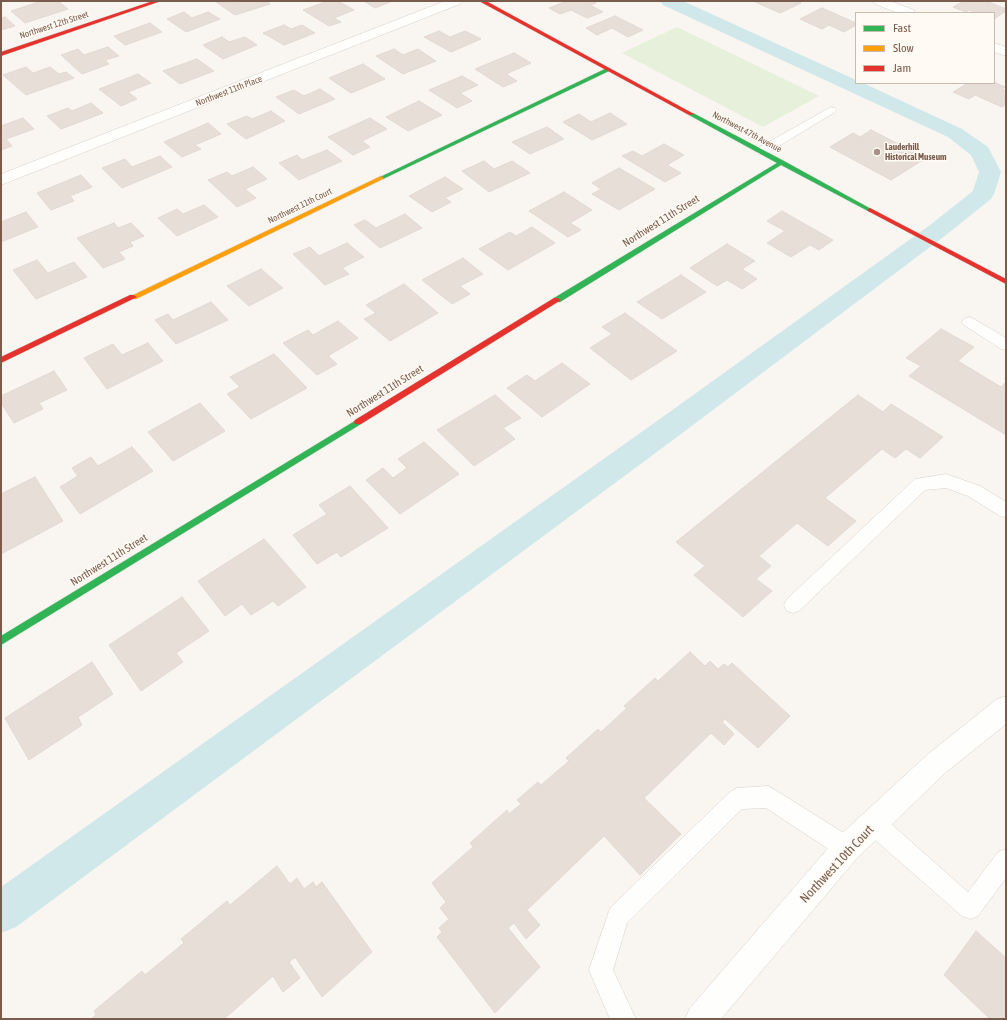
<!DOCTYPE html>
<style>
body{margin:0}
#map{position:relative;width:1007px;height:1020px;overflow:hidden;background:#f9f5f0;font-family:"Asap Condensed",sans-serif}
canvas{display:block}
.frame{position:absolute;inset:0;border:2px solid #7a5c4d;pointer-events:none}
.legend{position:absolute;left:855px;top:12px;width:140px;height:72px;box-sizing:border-box;background:#fffaf3;border:1px solid #cabbb1;margin:0;padding:5px 7px;list-style:none;font-size:12px;color:#7a5c4d}
.legend li{display:flex;align-items:center;gap:8px;height:20px}
.legend b{width:20px;border:1px solid #cabbb1}
</style>
<div id="map">
<canvas width="1007" height="1020"></canvas>
<div class="frame"></div>
<ul class="legend">
<li><b style="height:5px;background:#30b455"></b>Fast</li>
<li><b style="height:5px;background:#ff9f0a"></b>Slow</li>
<li><b style="height:5px;background:#e5322d"></b>Jam</li>
</ul>
</div>
<script>
const ctx = document.querySelector('canvas').getContext('2d');
ctx.lineJoin = 'round';
function fillPath(path, color) { ctx.fillStyle = color; ctx.fill(path, 'evenodd'); }
const toPath = rows => new Path2D(rows.map(r => 'M' + r).join(''));
function trace(path, color, width, dash) { ctx.strokeStyle = color; ctx.lineWidth = width; ctx.lineCap = dash ? 'butt' : 'round'; ctx.setLineDash(dash || []); ctx.stroke(path); }
function drawText(font, color, halo, rows, align = 'center') {
  ctx.font = font + ' "Asap Condensed",sans-serif'; ctx.lineWidth = 3; ctx.setLineDash([]); ctx.textBaseline = 'middle'; ctx.strokeStyle = halo; ctx.fillStyle = color; for (const [text, x, y, turn = 0] of rows) {
    ctx.save(); ctx.translate(x, y); ctx.rotate((+turn || 0) * Math.PI / 180); ctx.textAlign = isNaN(turn) ? turn : align; if (halo) ctx.strokeText(text, 0, 0); ctx.fillText(text, 0, 0); ctx.restore();
  }
}
fillPath(toPath([
 [677,27,819,96,763,127,622,53]
]), '#e7f0db');
fillPath(toPath([
 [660,1,683,1,856,80,856,83,863,83,962,129,988,147,1001,172,994,194,991,199,946,235,677,437,16,927,1,933,1,887,657,421,930,225,973,191,979,172,971,155,948,137,663,5,660,1]
]), '#d0e8ea');
const building = toPath([
 [42,1,58,1,68,9,25,23,11,11,42,1],
 [266,1,270,4,235,15,216,2,266,1],
 [328,1,338,1,354,10,334,18,341,22,329,26,303,10,328,1],
 [364,1,388,1,390,2,375,8,364,1],
 [567,1,592,1,596,3,590,5,603,12,587,18,571,10,560,14,549,8,567,1],
 [753,1,796,1,801,3,780,13,753,1],
 [964,1,986,1,1006,9,1006,11,994,19,994,13,976,13,969,10,966,12,953,7,964,1],
 [822,8,856,23,856,25,844,32,829,25,822,29,800,19,822,8],
 [184,12,192,18,208,12,220,19,186,32,167,19,184,12],
 [615,16,643,30,628,37,612,28,597,35,586,28,615,16],
 [5,17,15,26,1,30,1,18,5,17],
 [150,23,162,32,125,45,114,36,150,23],
 [284,25,291,29,302,25,315,33,284,45,263,33,284,25],
 [439,31,450,37,465,31,481,39,451,52,424,37,439,31],
 [222,37,229,42,245,37,257,45,223,59,203,45,222,37],
 [108,47,119,56,105,60,109,64,82,74,61,55,78,49,84,55,108,47],
 [394,49,403,55,418,49,436,61,403,74,376,56,394,49],
 [514,53,531,63,506,74,517,81,503,87,475,69,514,53],
 [197,59,214,71,180,84,163,71,197,59],
 [363,64,385,79,351,93,329,78,363,64],
 [26,67,33,73,50,67,59,74,66,72,74,78,26,95,3,75,26,67],
 [138,74,151,83,128,92,137,99,121,106,99,89,138,74],
 [462,76,478,85,460,93,472,101,457,108,429,90,462,76],
 [994,82,1005,87,1002,89,1006,91,1006,104,1002,107,975,95,969,99,953,92,968,83,994,82],
 [320,89,335,99,299,114,276,97,294,90,304,96,320,89],
 [419,101,442,115,408,131,386,117,419,101],
 [91,103,103,113,61,129,47,116,68,108,72,111,91,103],
 [271,111,285,121,246,139,227,124,247,116,252,119,271,111],
 [610,113,627,124,592,140,563,122,579,114,591,122,610,113],
 [23,118,34,129,6,139,12,146,1,150,1,126,23,118],
 [370,118,387,129,362,141,370,147,353,155,328,137,370,118],
 [208,123,221,134,195,145,201,149,182,157,164,142,208,123],
 [547,127,564,139,530,154,512,142,547,127],
 [871,130,926,158,891,180,830,147,853,133,860,137,871,130],
 [664,144,684,155,667,165,681,173,665,182,622,156,633,151,642,156,664,144],
 [327,150,342,161,299,180,279,163,297,155,302,160,327,150],
 [160,156,172,167,122,188,102,168,125,159,132,167,160,156],
 [484,161,494,169,512,161,530,173,489,192,462,171,484,161],
 [253,167,267,179,245,189,256,198,237,207,208,180,227,172,232,176,253,167],
 [619,168,655,189,619,210,592,194,601,189,592,183,619,168],
 [81,175,92,187,70,196,74,201,51,210,37,193,81,175],
 [445,177,463,189,445,198,451,202,432,212,409,196,445,177],
 [564,192,592,210,570,223,581,230,568,237,529,211,564,192],
 [204,205,218,217,177,236,158,218,177,209,183,214,204,205],
 [782,211,833,240,819,250,810,245,791,257,767,243,785,231,767,221,782,211],
 [26,212,38,227,1,242,1,222,26,212],
 [405,214,422,228,380,248,354,225,365,220,376,228,405,214],
 [114,223,118,228,131,223,144,236,130,242,133,246,119,252,125,259,103,268,77,238,114,223],
 [532,227,555,243,508,270,479,249,510,232,516,236,532,227],
 [347,243,364,257,342,268,349,274,325,285,293,254,310,247,319,256,347,243],
 [727,244,755,261,742,269,757,279,742,289,727,280,717,286,690,268,727,244],
 [463,258,483,274,460,286,470,294,452,304,422,280,463,258],
 [37,260,48,273,74,262,87,277,36,299,13,270,37,260],
 [261,269,283,288,249,306,227,286,261,269],
 [681,275,706,292,662,319,637,302,681,275],
 [404,284,438,313,390,341,364,319,376,313,366,305,404,284],
 [211,302,228,320,176,344,155,320,168,314,173,320,211,302],
 [625,313,677,351,631,380,590,348,612,334,602,327,625,313],
 [338,321,358,338,328,356,337,364,317,375,283,343,308,330,313,335,338,321],
 [941,329,974,347,958,361,1001,387,1006,382,1006,435,909,376,921,366,906,358,941,329],
 [148,343,163,361,107,389,84,358,113,344,122,355,148,343],
 [274,354,307,388,251,419,227,394,240,387,230,377,274,354],
 [562,363,590,384,542,417,507,388,527,375,535,381,562,363],
 [54,371,67,390,39,403,43,409,14,423,1,403,1,396,54,371],
 [495,395,521,418,503,428,515,439,474,466,437,430,495,395],
 [858,395,883,412,891,404,943,437,920,458,906,449,895,458,882,449,825,498,856,521,828,546,797,523,759,556,771,566,756,579,772,591,743,617,694,575,705,566,676,542,858,395],
 [200,403,225,431,173,461,148,432,200,403],
 [424,442,459,474,400,514,366,480,383,468,393,478,407,468,398,459,424,442],
 [132,447,153,471,80,514,60,487,78,476,72,468,91,457,98,466,132,447],
 [35,477,63,521,1,554,1,494,35,477],
 [350,486,388,528,341,557,337,552,317,564,293,535,327,514,319,505,350,486],
 [264,539,306,587,278,606,273,601,251,615,242,604,225,616,198,581,264,539],
 [182,597,209,631,176,653,183,662,141,691,109,645,182,597],
 [690,652,705,666,710,661,718,669,724,664,728,667,732,663,790,716,758,748,725,719,722,722,734,734,724,745,711,733,644,798,681,834,640,875,604,836,527,910,540,925,526,939,514,923,508,928,540,967,495,1013,437,937,442,932,439,928,449,919,440,908,446,902,432,883,473,847,470,843,507,810,509,814,521,804,517,800,538,782,541,785,569,761,566,758,598,729,601,732,627,708,624,706,655,678,658,681,690,652],
 [92,662,113,694,78,717,82,725,29,760,5,718,92,662],
 [277,866,290,884,297,878,304,889,313,882,316,887,322,882,372,952,322,997,295,957,289,962,300,978,283,992,273,976,224,1019,91,1019,96,1015,94,1011,142,971,145,975,184,943,181,939,227,901,230,905,277,866],
 [976,931,1006,958,1006,1019,990,1019,944,975,976,931]
]);
fillPath(building, '#e6ded7');
trace(building, '#e2d8d2', 1);
const lane = toPath([
 [831,107,835,108,837,110,835,112,766,154,758,154,756,151,758,148,831,107],
 [969,317,974,319,1006,338,1006,350,1001,349,964,325,962,322,964,319,969,317],
 [946,474,980,486,1006,502,1006,518,1000,516,968,496,946,488,925,490,799,611,793,613,787,611,784,605,787,599,915,479,946,474],
 [768,786,775,790,855,840,858,848,855,856,847,859,839,856,766,808,742,809,627,923,613,970,636,1019,610,1019,589,970,610,908,730,792,737,788,768,786],
 [874,813,882,816,968,892,998,852,1006,849,1006,878,978,916,970,919,962,916,866,832,863,824,866,816,874,813]
]);
const street = toPath([
 [445,1,462,1,460,4,1,185,1,174,445,1],
 [873,1,890,1,914,10,915,13,898,13,875,4,873,1],
 [994,43,1006,47,1006,56,994,52,994,43],
 [1006,696,1006,724,945,773,857,858,721,1019,685,1019,690,1008,837,838,927,755,997,699,1006,696]
]);
const fast = toPath([
 [607,68,610,70,609,71,383,179,378,178,607,68],
 [689,113,693,113,784,161,873,210,870,212,868,211,781,165,560,302,554,302,554,298,777,163,689,115,689,113],
 [358,419,361,420,362,422,361,424,1,645,1,636,358,419]
]);
const slow = toPath([
 [381,176,384,178,383,179,136,299,133,299,129,297,381,176]
]);
const jam = toPath([
 [153,1,161,1,1,56,1,52,153,1],
 [479,1,486,1,694,114,689,115,479,1],
 [870,208,1006,279,1006,284,868,211,867,210,870,208],
 [130,295,133,295,137,297,1,363,1,357,130,295],
 [554,298,557,298,561,300,361,424,355,424,354,422,355,420,554,298]
]);
trace(lane, '#d7d1cb', 1);
trace(street, '#d7d1cb', 1);
trace(fast, '#d9d2cb', 1);
trace(slow, '#d9d2cb', 1);
trace(jam, '#d9d2cb', 1);
fillPath(lane, '#fefefd');
fillPath(street, '#fefefd');
fillPath(fast, '#30b455');
fillPath(slow, '#ff9f0a');
fillPath(jam, '#e5322d');
for (const [x, y, r, color] of [
 [877,152,4,"#a69286"]
]) { const dot = new Path2D(); dot.arc(x, y, r, 0, 2 * Math.PI); ctx.fillStyle = color; ctx.fill(dot); trace(dot, '#fffaf3', 1.5); }
drawText('9px', '#7a5c4d', '#fffaf3', [
 ["Northwest 12th Street",54,25,-18],
 ["Northwest 11th Place",229,91,-21],
 ["Northwest 47th Avenue",747,132,28],
 ["Northwest 11th Court",300,206,-26]
]);
drawText('bold 9px', '#7a5c4d', '#fffaf3', [
 ["Lauderhill",885,147],
 ["Historical Museum",885,157]
], 'left');
drawText('11px', '#7a5c4d', '#fffaf3', [
 ["Northwest 11th Street",661,221,-32],
 ["Northwest 11th Street",385,391,-32],
 ["Northwest 11th Street",109,560,-32]
]);
drawText('13px', '#7a5c4d', '#fffaf3', [
 ["Northwest 10th Court",837,864,-47]
]);
</script>
